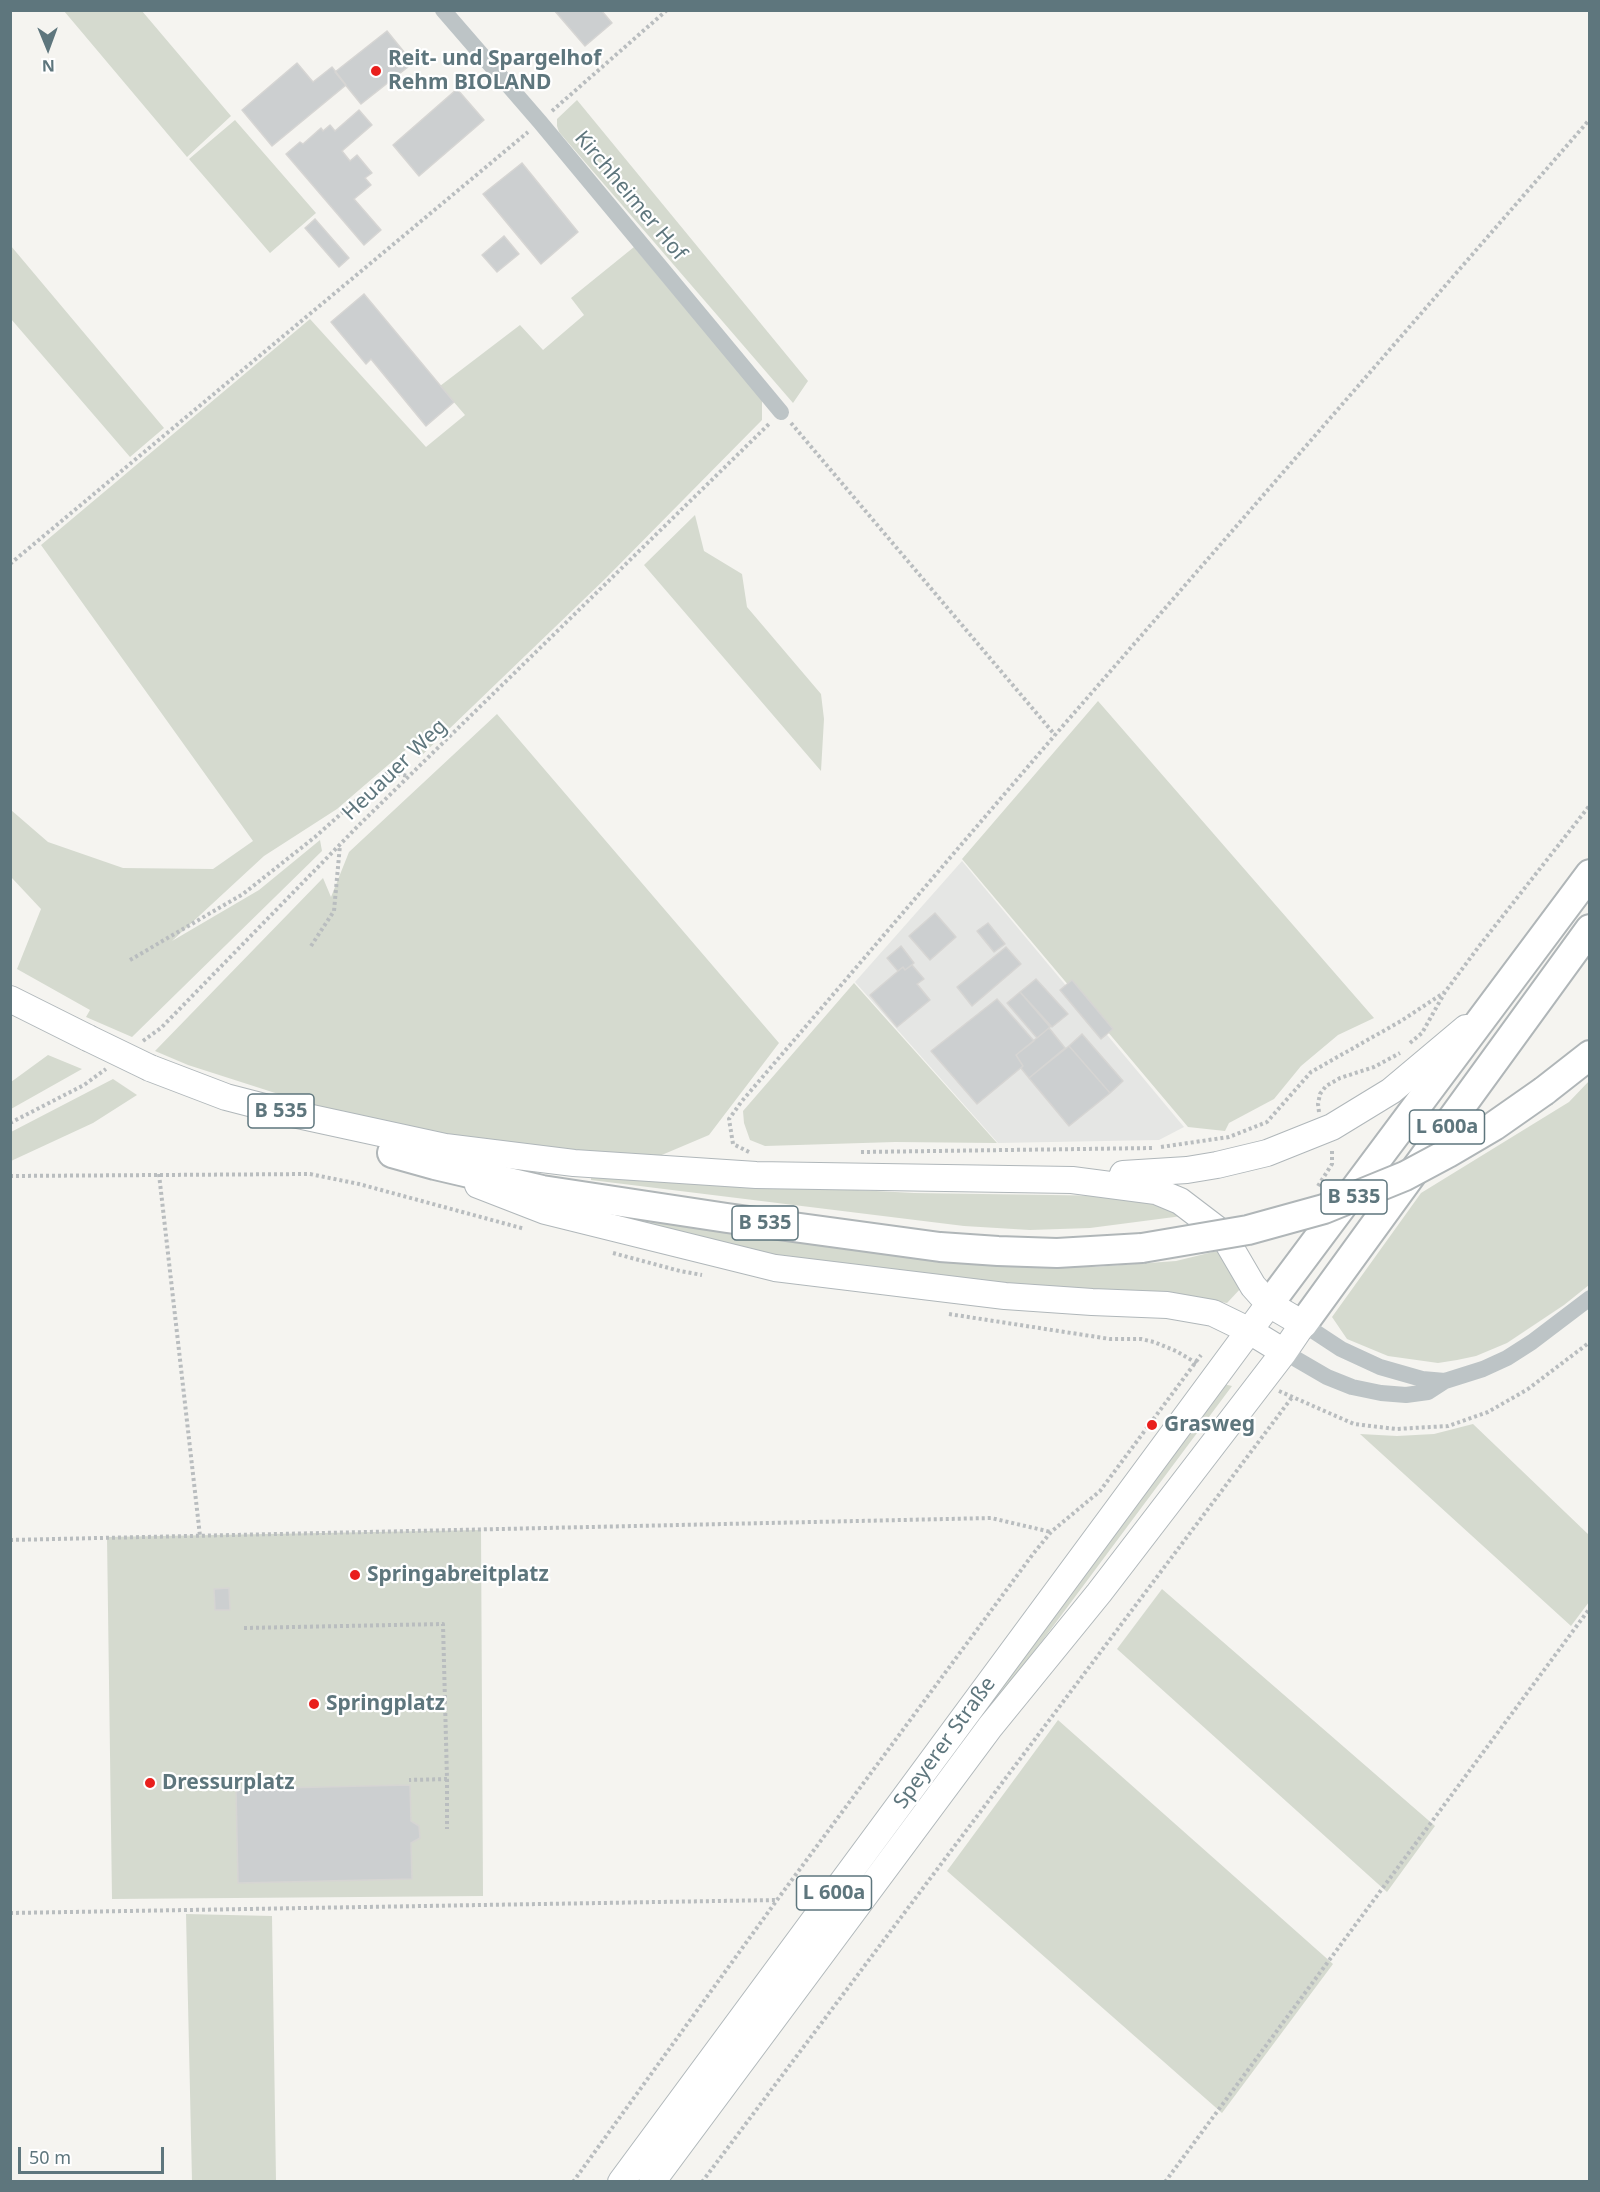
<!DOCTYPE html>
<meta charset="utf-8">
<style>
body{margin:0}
#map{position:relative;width:1600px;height:2192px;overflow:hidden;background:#f5f4f0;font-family:"Noto Sans",sans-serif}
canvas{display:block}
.frame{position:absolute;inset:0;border:12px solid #5e767d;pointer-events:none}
.north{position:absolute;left:18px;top:18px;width:60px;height:60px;-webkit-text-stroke:4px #fff;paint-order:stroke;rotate:179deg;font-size:16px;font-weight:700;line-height:24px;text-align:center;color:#5e767d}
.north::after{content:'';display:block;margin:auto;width:21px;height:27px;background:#5e767d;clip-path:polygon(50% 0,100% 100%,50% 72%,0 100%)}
.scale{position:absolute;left:18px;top:2147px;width:146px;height:27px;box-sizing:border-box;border:3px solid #5e767d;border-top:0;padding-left:8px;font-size:18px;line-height:21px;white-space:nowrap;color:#5e767d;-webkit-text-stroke:4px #fff;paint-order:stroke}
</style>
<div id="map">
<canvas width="1600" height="2192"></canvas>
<div class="frame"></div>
<div class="north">N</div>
<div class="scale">50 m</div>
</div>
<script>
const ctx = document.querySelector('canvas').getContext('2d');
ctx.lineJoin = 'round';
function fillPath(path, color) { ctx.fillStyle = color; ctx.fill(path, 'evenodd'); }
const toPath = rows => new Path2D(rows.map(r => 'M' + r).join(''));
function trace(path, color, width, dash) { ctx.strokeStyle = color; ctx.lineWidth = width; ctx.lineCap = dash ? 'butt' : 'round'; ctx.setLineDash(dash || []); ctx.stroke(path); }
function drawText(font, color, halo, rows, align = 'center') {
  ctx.font = font + ' "Noto Sans",sans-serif'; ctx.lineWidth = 4.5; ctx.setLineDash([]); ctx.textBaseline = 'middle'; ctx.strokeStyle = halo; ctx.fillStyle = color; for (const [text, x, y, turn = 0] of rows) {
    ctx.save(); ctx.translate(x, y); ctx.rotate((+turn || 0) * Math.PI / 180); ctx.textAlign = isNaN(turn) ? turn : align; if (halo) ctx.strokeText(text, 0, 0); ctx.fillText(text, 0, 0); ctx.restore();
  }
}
fillPath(toPath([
 [962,861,1184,1127,1159,1140,998,1143,855,982]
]), '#e5e6e4');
fillPath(toPath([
 [64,11,142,11,231,116,187,157],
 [577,100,808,381,793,403,559,132,557,126,557,119],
 [235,120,316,213,270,253,189,159],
 [11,246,164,428,130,457,11,319],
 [634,247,762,400,762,420,606,578,419,758,409,747,337,809,264,856,172,941,259,890,320,840,322,851,132,1037,86,1017,90,1010,17,969,41,909,11,877,11,810,48,842,123,868,213,869,253,841,41,545,310,319,426,447,465,415,440,386,520,325,543,350,584,315,571,298],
 [695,515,704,551,742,574,747,607,821,694,824,719,821,771,644,565],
 [1098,701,1374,1018,1338,1035,1301,1066,1274,1099,1229,1123,1225,1131,1188,1127,962,859],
 [497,714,779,1043,709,1135,657,1157,455,1139,322,1108,188,1065,155,1051,323,878,331,897,349,852],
 [854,983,997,1143,895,1142,765,1146,750,1140,744,1123,743,1111],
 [48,1055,82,1069,11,1109,11,1082],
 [113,1079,137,1095,93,1123,11,1161,11,1132],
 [1589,1081,1589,1285,1564,1305,1507,1343,1476,1356,1457,1360,1438,1363,1388,1356,1347,1339,1332,1317,1421,1193,1569,1102],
 [591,1176,914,1193,1119,1196,1156,1201,1182,1216,1090,1228,1030,1230,964,1226,591,1180],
 [589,1206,886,1254,998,1265,1094,1267,1176,1261,1221,1250,1242,1287,1227,1303,1178,1295,1101,1293,879,1272,753,1251,589,1212],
 [1223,1384,1232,1386,640,2181,631,2182],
 [1473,1424,1589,1535,1589,1602,1571,1626,1360,1434,1397,1436,1434,1434],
 [481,1530,483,1896,112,1899,107,1537],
 [1162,1589,1435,1826,1387,1892,1117,1649],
 [1058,1720,1333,1964,1222,2113,947,1871],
 [186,1914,272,1916,276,2181,192,2181]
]), '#d5dacf');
const building = toPath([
 [554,10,601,10,612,23,585,46,554,10],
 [387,31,413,63,361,104,335,72,387,31],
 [297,63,313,82,332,67,346,85,272,146,242,110,297,63],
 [457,89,484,120,419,176,393,145,457,89],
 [359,110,372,125,342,151,350,161,357,155,372,173,365,178,371,185,354,199,381,230,364,245,286,154,300,142,303,144,321,128,323,131,330,125,335,131,359,110],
 [522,163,578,232,541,264,483,194,522,163],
 [315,219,349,258,339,267,305,228,315,219],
 [504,236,519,254,497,272,482,255,504,236],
 [364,294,454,402,426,426,371,359,366,364,331,322,364,294],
 [935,913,956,937,930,960,909,936,935,913],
 [988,923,1005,944,994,952,977,931,988,923],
 [901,946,914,963,905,970,903,967,898,971,887,958,901,946],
 [1006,947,1021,964,972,1006,957,987,1006,947],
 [912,965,924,979,917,984,930,1000,897,1027,870,995,903,967,905,970,912,965],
 [1036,979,1068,1014,1052,1027,1020,992,1036,979],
 [1072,980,1113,1029,1101,1039,1060,990,1072,980],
 [1020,992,1050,1027,1037,1038,1007,1003,1020,992],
 [997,999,1034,1041,1016,1055,1023,1066,977,1104,931,1051,997,999],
 [1049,1028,1065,1048,1029,1078,1021,1068,1023,1066,1016,1055,1049,1028],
 [1082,1034,1123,1081,1110,1093,1069,1046,1082,1034],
 [1069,1046,1110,1093,1069,1126,1029,1078,1069,1046],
 [229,1588,230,1610,215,1610,214,1589,229,1588],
 [410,1785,411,1821,419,1826,420,1838,411,1843,412,1879,238,1883,236,1789,410,1785]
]);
fillPath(building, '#cccfd0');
trace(building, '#d6d5d3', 1.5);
const primary = toPath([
 [10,999,88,1038],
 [150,1068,226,1097,284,1112,445,1147,574,1163,756,1175,1072,1180,1156,1191,1180,1201,1222,1233,1253,1286,1269,1304,1303,1324,1284,1352,1099,1593,990,1727,652,2182],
 [1123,1174,1187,1170,1217,1165,1267,1153,1332,1127,1391,1091,1466,1028],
 [478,1185,545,1211,775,1268,1005,1296,1092,1302,1167,1305,1213,1313,1248,1330,1284,1352],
 [621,2182,1269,1304]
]);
const highway = toPath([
 [1544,1091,1590,1055],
 [392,1153,435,1165,542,1190,727,1218,940,1247,998,1251,1057,1253,1142,1248],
 [1269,1304,1590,874],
 [1303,1324,1590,929]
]);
trace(primary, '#b0b7ba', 28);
trace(highway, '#b0b6b8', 32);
trace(toPath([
 [552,111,667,10],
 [791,423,1055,735],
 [10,564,528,132],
 [311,946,334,911,340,845],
 [130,960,243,894,315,837,388,772,408,776],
 [143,1041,161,1028,358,826,770,423],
 [1410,1043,1422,1033,1445,992,1480,945,1590,805],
 [1319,1112,1318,1104,1320,1094,1326,1086,1340,1078,1374,1067,1400,1053],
 [10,1123,84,1085,106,1069],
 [1161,1147,1229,1137,1267,1122,1311,1072,1401,1021,1445,992],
 [749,1152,733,1144,729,1119,742,1101,1055,735,1590,119],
 [861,1152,1154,1148],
 [159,1174,200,1536],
 [10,1176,310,1174,359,1184,525,1229],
 [1318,1186,1332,1164,1332,1150],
 [613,1253,680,1271,702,1275],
 [949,1314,1110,1339,1141,1339,1154,1342,1176,1351,1198,1364],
 [1279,1391,1354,1424,1396,1429,1448,1426,1488,1412,1528,1389,1590,1342],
 [10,1540,991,1518,1051,1532],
 [244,1628,443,1624,447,1779,409,1780],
 [447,1779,447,1829],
 [10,1913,777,1900],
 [573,2182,777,1900,1033,1554,1051,1532,1100,1491,1201,1355],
 [702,2182,1293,1396],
 [1165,2182,1590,1608]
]), '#b9bdbf', 4, [3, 3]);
trace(toPath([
 [443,10,540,122,781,412],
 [1303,1324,1341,1349,1380,1367,1422,1379,1445,1381,1483,1369,1507,1358,1532,1342,1590,1298],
 [1284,1352,1327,1377,1352,1387,1381,1393,1406,1395,1428,1392,1445,1381]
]), '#bdc4c6', 16);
trace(primary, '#fff', 26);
trace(highway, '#fff', 28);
const primaryBridge = toPath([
 [88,1038,150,1068]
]);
const highwayBridge = toPath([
 [1142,1248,1248,1230,1324,1209,1405,1176,1448,1153,1494,1126,1544,1091]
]);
trace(primaryBridge, '#b0b7ba', 28, []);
trace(highwayBridge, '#b0b6b8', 32, []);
trace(primaryBridge, '#fff', 26);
trace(highwayBridge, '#fff', 28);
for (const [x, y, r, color] of [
 [376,71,6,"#e91f1c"],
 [1152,1425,6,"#e91f1c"],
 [355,1575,6,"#e91f1c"],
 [314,1704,6,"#e91f1c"],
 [150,1783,6,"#e91f1c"]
]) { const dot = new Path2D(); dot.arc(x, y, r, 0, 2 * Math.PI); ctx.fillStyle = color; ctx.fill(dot); trace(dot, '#fff', 2); }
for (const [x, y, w] of [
 [281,1111,66],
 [1447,1127,75],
 [1354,1197,66],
 [765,1223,66],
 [834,1893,75]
]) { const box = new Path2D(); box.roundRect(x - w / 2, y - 17, w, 34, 4.5); ctx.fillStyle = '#fff'; ctx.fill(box); trace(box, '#5e767d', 1.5); }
drawText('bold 20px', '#5e767d', null, [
 ["B 535",281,1111],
 ["L 600a",1447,1127],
 ["B 535",1354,1197],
 ["B 535",765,1223],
 ["L 600a",834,1893]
]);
drawText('bold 21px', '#5e767d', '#fff', [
 ["Reit- und Spargelhof",388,59],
 ["Rehm BIOLAND",388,83],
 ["Grasweg",1164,1425],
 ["Springabreitplatz",367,1575],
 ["Springplatz",326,1704],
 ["Dressurplatz",162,1783]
], 'left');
drawText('21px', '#5e767d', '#fff', [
 ["Kirchheimer Hof",630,196,50],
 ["Heuauer Weg",395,770,-44],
 ["Speyerer Straße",945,1743,-54]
]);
</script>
